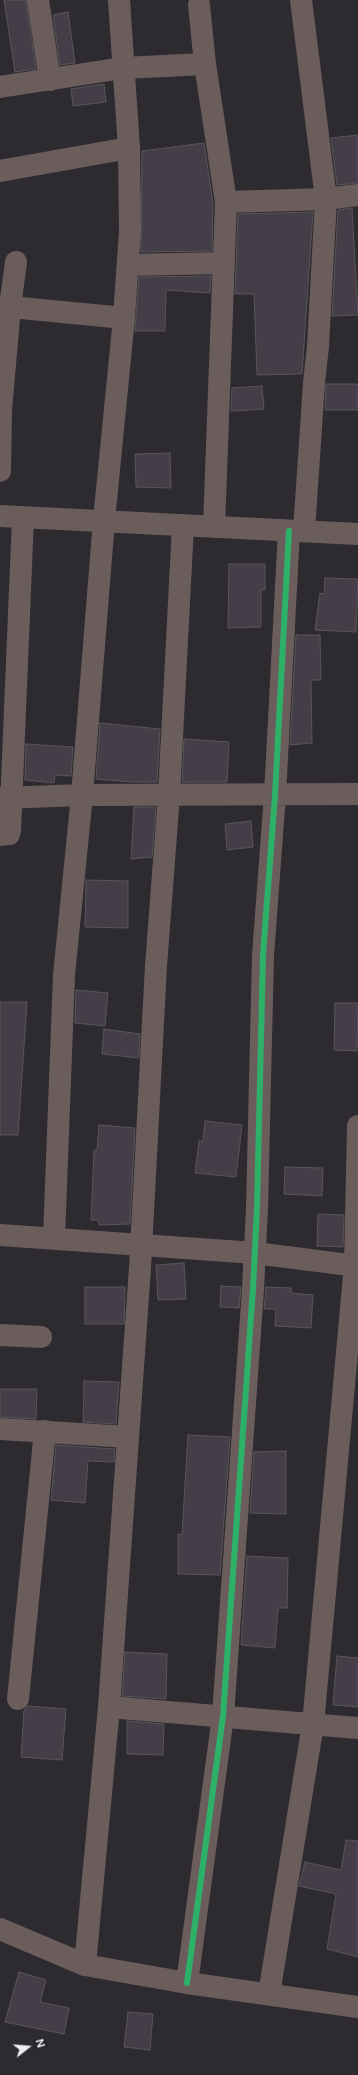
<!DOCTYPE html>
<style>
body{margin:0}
#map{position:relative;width:358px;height:2075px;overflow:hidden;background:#2e2b30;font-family:Figtree,sans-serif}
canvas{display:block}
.north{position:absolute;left:8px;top:2027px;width:40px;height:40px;-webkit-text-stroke:3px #242127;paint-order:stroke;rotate:73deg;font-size:11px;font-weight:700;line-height:16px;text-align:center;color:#f0edf2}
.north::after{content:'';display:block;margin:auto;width:14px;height:18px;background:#f0edf2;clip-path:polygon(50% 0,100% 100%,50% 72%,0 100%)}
</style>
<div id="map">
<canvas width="358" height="2075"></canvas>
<div class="north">N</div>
</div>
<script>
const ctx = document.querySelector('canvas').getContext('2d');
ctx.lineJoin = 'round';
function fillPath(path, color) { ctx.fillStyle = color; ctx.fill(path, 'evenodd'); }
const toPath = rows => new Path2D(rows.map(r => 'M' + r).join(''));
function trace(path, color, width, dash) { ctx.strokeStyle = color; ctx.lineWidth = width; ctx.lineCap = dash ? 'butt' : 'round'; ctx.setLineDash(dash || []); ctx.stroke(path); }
const building = toPath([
 [4,0,26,0,36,69,15,72,4,0],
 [68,12,75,63,60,65,53,15,68,12],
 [104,84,106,102,73,106,71,89,104,84],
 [358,135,358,183,337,185,331,138,358,135],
 [204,143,213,203,212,251,141,252,142,151,204,143],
 [352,208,358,315,332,316,338,210,352,208],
 [313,212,302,374,257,375,254,294,235,294,238,214,313,212],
 [211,276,210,293,166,290,165,331,135,331,139,277,211,276],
 [326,384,358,384,358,410,325,410,326,384],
 [262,386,264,409,231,411,232,388,262,386],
 [170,453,171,488,136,487,135,454,170,453],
 [229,564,265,564,265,590,261,590,261,627,228,628,229,564],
 [325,578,358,579,356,632,315,630,320,593,324,594,325,578],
 [296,635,320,635,321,680,311,680,312,743,290,745,296,635],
 [100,723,160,729,157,782,131,782,96,779,100,723],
 [184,739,229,742,227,782,182,782,184,739],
 [26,744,73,747,71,776,55,775,54,783,25,780,26,744],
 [134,807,156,807,152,857,131,859,134,807],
 [251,821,253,847,227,850,225,824,251,821],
 [86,880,128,881,128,928,85,927,86,880],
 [76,990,108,993,105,1026,75,1023,76,990],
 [0,1002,27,1002,18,1135,0,1135,0,1002],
 [335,1003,358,1003,357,1051,334,1050,335,1003],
 [104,1029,140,1034,139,1058,102,1054,104,1029],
 [205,1121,242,1125,236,1177,195,1173,199,1141,203,1141,205,1121],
 [99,1125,135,1128,130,1224,99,1225,98,1220,91,1220,94,1150,97,1150,99,1125],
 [285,1167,323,1168,322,1196,284,1194,285,1167],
 [318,1214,344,1215,343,1247,317,1246,318,1214],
 [184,1263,186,1299,158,1300,156,1265,184,1263],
 [221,1286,241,1287,239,1308,220,1307,221,1286],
 [85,1287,125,1287,124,1324,85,1324,85,1287],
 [266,1287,291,1288,291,1293,313,1295,311,1328,275,1326,276,1309,264,1309,266,1287],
 [84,1381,119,1382,116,1424,83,1422,84,1381],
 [0,1389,37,1389,36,1419,0,1417,0,1389],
 [188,1435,230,1437,220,1575,178,1574,178,1534,182,1535,188,1435],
 [56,1445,115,1449,114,1462,88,1461,85,1503,51,1500,56,1445],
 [286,1451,286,1514,250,1513,254,1452,286,1451],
 [247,1556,288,1558,287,1608,278,1608,275,1648,241,1645,247,1556],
 [125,1652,167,1654,166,1699,122,1696,125,1652],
 [337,1656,358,1658,358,1707,333,1705,337,1656],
 [28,1706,66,1709,62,1760,21,1757,24,1710,28,1706],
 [127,1721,164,1724,163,1755,127,1754,127,1721],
 [346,1840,358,1841,358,1957,327,1949,336,1894,299,1886,305,1862,341,1870,346,1840],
 [19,1972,46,1980,40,2002,69,2008,64,2034,5,2022,19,1972],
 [128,2012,153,2014,150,2050,124,2047,128,2012]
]);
fillPath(building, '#453e49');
trace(building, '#59565a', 1);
trace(toPath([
 [38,0,50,80],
 [301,0,326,199,318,346,314,383,304,531],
 [199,5,205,64,226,202,214,527],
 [0,87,123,68,205,64],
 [0,171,129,148],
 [226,202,326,199,358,195],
 [128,265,224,263],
 [0,306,124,318],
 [0,471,1,410,10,307,16,262],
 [0,516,358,534],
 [0,798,82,795,358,794],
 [0,835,9,834,10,830,23,518],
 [0,1235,255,1253,358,1266],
 [54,1238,64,975,82,795,104,520,124,318,130,231,129,148,119,0],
 [0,1335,41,1337],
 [0,1429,128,1437],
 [18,1699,45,1431],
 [109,1707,358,1728],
 [0,1929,85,1965,187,1983,358,2007],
 [85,1965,109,1707,140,1268,156,966,169,795,183,525],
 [187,1983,223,1716,253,1289,257,1208,263,955,275,795,289,531],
 [269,1994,313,1724,355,1265,358,1126]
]), '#6c5d5d', 22);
trace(toPath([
 [187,1983,223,1716,253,1289,257,1208,263,955,275,795,289,531]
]), '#2db169', 6);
</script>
